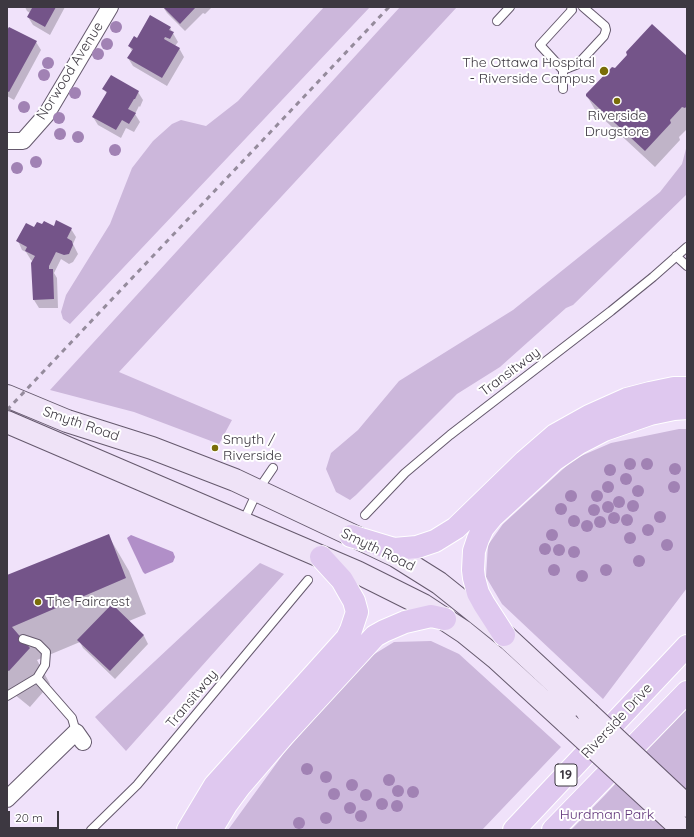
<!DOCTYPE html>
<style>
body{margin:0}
#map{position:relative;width:694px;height:837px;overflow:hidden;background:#f0e2fa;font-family:Quicksand,sans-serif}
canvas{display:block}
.frame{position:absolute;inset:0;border:8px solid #3d3841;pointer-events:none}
.scale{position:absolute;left:8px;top:811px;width:51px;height:18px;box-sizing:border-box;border:2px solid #3d3841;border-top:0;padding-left:5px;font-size:12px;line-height:14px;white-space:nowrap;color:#3d3841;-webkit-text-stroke:3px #fff;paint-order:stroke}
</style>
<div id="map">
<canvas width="694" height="837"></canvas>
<div class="frame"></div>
<div class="scale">20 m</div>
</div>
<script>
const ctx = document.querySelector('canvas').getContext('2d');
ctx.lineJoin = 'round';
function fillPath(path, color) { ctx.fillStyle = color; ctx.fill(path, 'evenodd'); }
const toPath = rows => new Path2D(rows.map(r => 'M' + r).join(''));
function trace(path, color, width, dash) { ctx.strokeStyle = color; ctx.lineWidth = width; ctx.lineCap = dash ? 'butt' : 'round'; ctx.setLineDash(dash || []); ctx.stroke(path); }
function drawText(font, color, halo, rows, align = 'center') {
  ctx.font = font + ' Quicksand,sans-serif'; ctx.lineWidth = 4; ctx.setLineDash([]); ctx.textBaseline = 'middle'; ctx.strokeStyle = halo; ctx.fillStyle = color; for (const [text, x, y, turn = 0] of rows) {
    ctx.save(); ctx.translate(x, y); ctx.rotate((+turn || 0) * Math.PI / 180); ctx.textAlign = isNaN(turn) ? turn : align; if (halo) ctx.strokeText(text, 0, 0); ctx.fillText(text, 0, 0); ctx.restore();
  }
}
fillPath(toPath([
 [324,7,370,7,70,324,63,319,61,312,66,295,110,224,132,168,153,141,172,124,181,120,206,126,238,101],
 [400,7,457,7,119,372,232,420,219,444,134,412,50,390],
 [687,145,687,194,573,305,566,308,500,367,457,394,356,495,350,500,336,492,326,469,331,453,358,430,399,381,513,310,660,192,682,164],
 [679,429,687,429,687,588,603,699,502,604,486,577,488,545,503,524,574,459,611,443],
 [260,563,284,574,126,751,95,717],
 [431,641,459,654,561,747,482,830,228,830,284,753,368,658,394,642],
 [687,708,687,830,571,830,606,794,652,744]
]), '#ccb7db');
fillPath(toPath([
 [131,535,173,552,175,557,173,562,145,574,143,572,127,538]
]), '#b18fc8');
fillPath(toPath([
 [25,7,65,7,50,35,33,25,28,17,30,13,27,11],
 [163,7,212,7,205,14,203,13,185,31,167,13],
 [170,28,178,42,175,46,179,48,184,57,167,86,133,66,128,58,132,51,129,46,137,39],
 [7,32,36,42,41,50,14,100,7,96],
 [687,58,687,129,679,137,680,140,655,167,597,113,587,96,615,69],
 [104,89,138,92,143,100,140,107,139,106,135,114,140,122,134,132,126,128,121,138,98,125,93,117,107,94],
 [54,227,71,229,76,237,73,244,78,254,73,262,69,264,61,259,54,273,57,278,58,308,39,308,34,300,33,261,31,260,26,252,22,250,18,241,34,229],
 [108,535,129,571,146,614,129,621,144,636,148,644,115,679,83,648,80,642,37,660,50,684,30,707,9,690,7,692,7,576]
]), '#0003');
fillPath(toPath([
 [30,7,56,7,45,27,27,17,32,8],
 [163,7,196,7,180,24],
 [150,15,171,27,169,30,174,32,170,39,165,37,164,39,180,48,162,78,127,58,133,49,128,46,134,36,137,38],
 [652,24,687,56,687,106,685,108,682,107,670,120,671,123,645,151,586,96,586,94,612,67,615,68,627,55,626,52],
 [9,27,37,41,9,92,7,91,7,42,8,39,7,39,7,30],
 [111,75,139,91,135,99,134,99,128,109,136,113,129,124,122,120,116,130,92,117,107,92,102,89],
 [56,220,72,228,67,238,72,241,73,245,69,254,64,255,56,252,49,266,49,269,53,269,54,299,33,300,31,263,35,256,25,251,27,247,16,241,26,223,34,227,37,222,42,224,44,221,54,226],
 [109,534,126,578,12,627,30,648,9,671,7,670,7,575],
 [112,604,144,635,110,671,77,640]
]), '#745489');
const lane = toPath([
 [497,21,510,7],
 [563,70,578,64,604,36,606,30,605,26,583,7],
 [563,89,563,70,540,45,572,10,571,7],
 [676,256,687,266],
 [365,515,405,473,450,435,611,311,653,277,687,247],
 [243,522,258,490,273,468],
 [37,678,72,718,76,732],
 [7,696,37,678,45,665,46,652,38,644,23,639],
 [91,830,137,785,308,580]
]);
const street = toPath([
 [7,141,23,141,46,115,110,7],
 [7,799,76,732,83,742]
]);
const secondary = toPath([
 [7,396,67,421,152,448,235,480,396,556,439,583,504,635,588,713],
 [7,422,357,572,423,605,464,632,496,658,568,724]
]);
const primary = toPath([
 [351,536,394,549,417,547,435,541,456,528,525,461,555,435,589,416,627,399,650,393,674,388,687,388],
 [504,635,484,604,478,593,474,578,473,570,474,551,478,539,483,528,492,517,540,473,554,460,579,443,604,430,650,414,674,409,687,408],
 [188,830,215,785,347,638,351,630,357,612,354,601,342,580,321,557],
 [211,830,226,805,240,786,283,736,375,636,384,631,405,622,431,616,445,619],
 [514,830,687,646],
 [553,830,687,692]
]);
trace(lane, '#65596d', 10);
trace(street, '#65596d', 18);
trace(secondary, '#65596d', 24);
trace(primary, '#fff', 24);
trace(lane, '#fff', 8);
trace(street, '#fff', 16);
trace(secondary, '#efe3f7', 22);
trace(primary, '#dfc8ef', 22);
trace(toPath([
 [7,410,389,7]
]), '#958b9c', 3, [5, 5]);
const secondaryBridge = toPath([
 [588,713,687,806],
 [568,724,683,830]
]);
trace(secondaryBridge, '#65596d', 24, []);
trace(secondaryBridge, '#efe3f7', 22);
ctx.fillStyle = '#a182b4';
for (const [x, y] of [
 [116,27],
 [107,44],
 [98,54],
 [48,63],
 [44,75],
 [75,93],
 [24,107],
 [59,118],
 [60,134],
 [78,137],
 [115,150],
 [36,162],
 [17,168],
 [630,464],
 [647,464],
 [675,469],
 [610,470],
 [626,479],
 [608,487],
 [674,487],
 [638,491],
 [571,496],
 [597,496],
 [619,502],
 [633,506],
 [608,507],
 [561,509],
 [594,510],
 [660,517],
 [614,518],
 [627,520],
 [574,521],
 [600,522],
 [587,526],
 [648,530],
 [552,535],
 [630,538],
 [667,545],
 [545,549],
 [559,550],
 [574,552],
 [639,561],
 [554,570],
 [606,570],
 [582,576],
 [307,769],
 [326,777],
 [389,780],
 [352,785],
 [398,791],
 [413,792],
 [334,794],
 [366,795],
 [382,804],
 [397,806],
 [350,808],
 [361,816],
 [326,818],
 [299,823]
]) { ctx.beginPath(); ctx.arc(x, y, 6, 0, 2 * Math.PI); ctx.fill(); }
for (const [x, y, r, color] of [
 [604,71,5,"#796d08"],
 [617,101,4,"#796d08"],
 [215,448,4,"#796d08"],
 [38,602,4,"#796d08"]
]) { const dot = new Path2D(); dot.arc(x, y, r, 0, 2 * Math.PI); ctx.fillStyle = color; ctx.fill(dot); trace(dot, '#fff', 1.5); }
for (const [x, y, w] of [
 [566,775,22]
]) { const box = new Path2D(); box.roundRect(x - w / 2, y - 11, w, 22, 3); ctx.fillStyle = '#fff'; ctx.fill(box); trace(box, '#3d3841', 1); }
drawText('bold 13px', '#3d3841', null, [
 ["19",566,775]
]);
drawText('14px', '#3d3841', '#fff', [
 ["The Ottawa Hospital",595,63,"right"],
 ["- Riverside Campus",595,79,"right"],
 ["Riverside",617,116,"center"],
 ["Drugstore",617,132,"center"],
 ["Smyth /",223,440],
 ["Riverside",223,456],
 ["The Faircrest",46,602]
], 'left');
drawText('14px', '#3d3841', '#fff', [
 ["Norwood Avenue",70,71,-58],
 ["Transitway",510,372,-37],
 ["Smyth Road",81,424,19],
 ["Smyth Road",378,550,26],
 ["Transitway",192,699,-50],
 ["Riverside Drive",617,721,-47]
]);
drawText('14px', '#60347a', '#fff', [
 ["Hurdman Park",607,815]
]);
</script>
